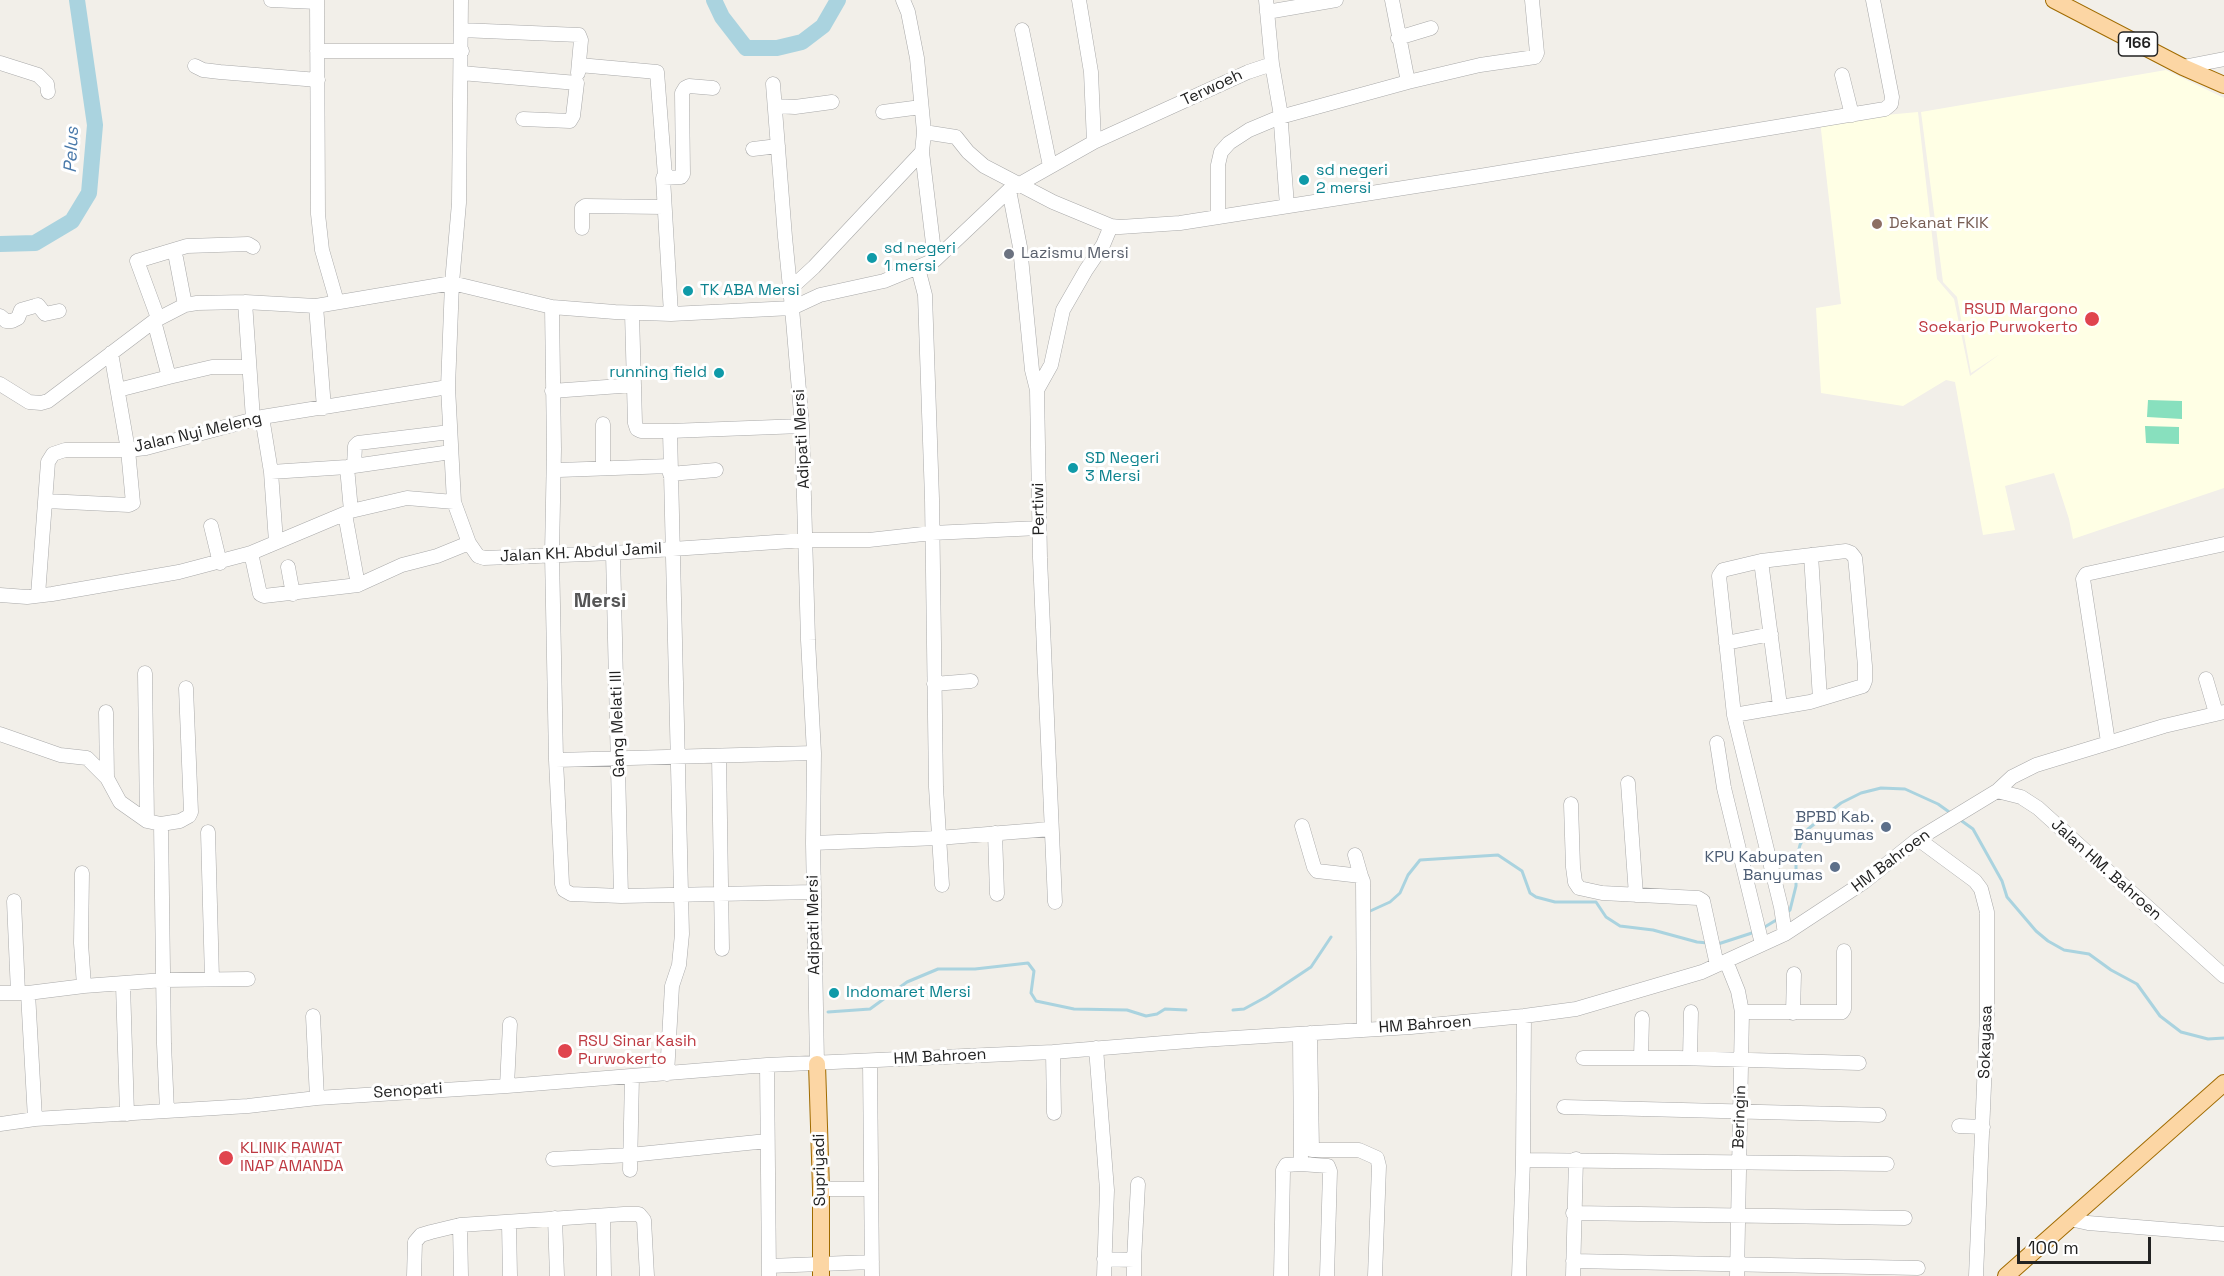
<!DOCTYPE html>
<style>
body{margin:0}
#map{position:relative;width:2224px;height:1276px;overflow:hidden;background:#f2efe9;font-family:"Space Grotesk",sans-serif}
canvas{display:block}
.scale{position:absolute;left:2017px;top:1237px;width:134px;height:27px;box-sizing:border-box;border:3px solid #222;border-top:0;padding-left:8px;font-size:18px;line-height:21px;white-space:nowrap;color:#222;-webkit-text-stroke:4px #fff;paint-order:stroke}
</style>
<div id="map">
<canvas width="2224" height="1276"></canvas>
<div class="scale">100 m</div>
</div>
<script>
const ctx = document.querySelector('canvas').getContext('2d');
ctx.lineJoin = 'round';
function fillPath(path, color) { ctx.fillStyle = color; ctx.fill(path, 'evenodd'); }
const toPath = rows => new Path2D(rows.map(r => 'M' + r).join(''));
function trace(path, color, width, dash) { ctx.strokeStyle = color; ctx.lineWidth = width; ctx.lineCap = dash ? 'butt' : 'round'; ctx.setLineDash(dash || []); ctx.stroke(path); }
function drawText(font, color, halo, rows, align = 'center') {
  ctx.font = font + ' "Space Grotesk",sans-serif'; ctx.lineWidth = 6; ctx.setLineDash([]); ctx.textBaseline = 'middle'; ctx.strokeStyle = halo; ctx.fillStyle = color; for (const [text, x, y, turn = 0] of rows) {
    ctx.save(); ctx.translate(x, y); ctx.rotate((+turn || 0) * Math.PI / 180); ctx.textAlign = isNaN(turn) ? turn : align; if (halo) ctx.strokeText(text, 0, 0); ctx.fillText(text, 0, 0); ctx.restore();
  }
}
fillPath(toPath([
 [2166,70,2224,98,2224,488,2073,539,2069,519,2054,473,2005,486,2015,530,1983,535,1955,382,1946,380,1903,406,1821,393,1816,308,1841,304,1820,121,1918,112,1937,279,1954,299,1970,376,2000,354,1971,373,1957,297,1943,282,1921,112]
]), '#ffffe5');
fillPath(toPath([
 [2148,400,2182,401,2182,419,2147,417],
 [2145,426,2179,427,2179,444,2146,443]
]), '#88e0be');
trace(toPath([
 [1959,819,1973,829,2002,881,2007,897,2036,931,2048,941,2064,950,2089,954,2111,970,2137,984,2160,1016,2181,1032,2208,1039,2224,1038],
 [1368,912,1390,902,1400,893,1408,875,1420,860,1498,855,1522,871,1530,893,1536,897,1555,902,1596,902,1606,917,1620,926,1653,930,1697,942,1708,943],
 [1786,913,1790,910,1796,886,1796,861,1800,845,1808,829,1841,803,1861,793,1881,788,1905,789,1938,804,1952,814],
 [1763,928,1778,919],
 [1718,944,1755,932],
 [1233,1010,1244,1009,1266,997,1311,967,1331,937],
 [828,1012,870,1009,907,982,938,969,975,969,1028,963,1034,971,1031,993,1036,1001,1074,1009,1127,1010,1146,1016,1157,1014,1165,1009,1186,1010]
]), '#aad3df', 3);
trace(toPath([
 [714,0,722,17,746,48,777,48,802,42,823,26,838,0],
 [0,244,35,243,72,221,89,193,95,125,77,0]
]), '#aad3df', 16);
const minor = toPath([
 [271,0,317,2],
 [317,0,318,214,322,250,337,302],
 [461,0,459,203,452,283,448,387,454,502,469,543,478,556,484,558,613,553,806,540,869,540,932,533,1039,528],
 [1267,12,1336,0],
 [461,30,579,35,581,40,578,73],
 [1022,30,1050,166],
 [1398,38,1431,28],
 [317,51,462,51],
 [0,63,38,75,47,84,48,92],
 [1272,64,1280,110,1287,206],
 [579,65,657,72,665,176],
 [195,66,203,70,220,72,318,80],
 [2183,67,2224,59],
 [461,73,577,83,573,116,570,121,523,119],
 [1842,75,1852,115],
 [1408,82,1480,65,1535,57,1537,53,1532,0],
 [776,106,795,107,832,102],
 [883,112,921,107],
 [924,132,956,137,968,152,984,166,1053,202,1111,226,1120,227,1180,223,1480,176,1885,109,1891,104,1892,97,1873,0],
 [1094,142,1248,72,1272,64,1266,0],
 [753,149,778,146],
 [922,152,935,260],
 [1009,190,1020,247,1032,370,1037,390,1040,558,1055,902],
 [1218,217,1218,165,1221,152,1229,143,1249,130,1280,117,1408,82,1392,0],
 [582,228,582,208,585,206,664,207],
 [176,258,185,305],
 [918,268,925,295,932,499,936,787,942,885],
 [790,289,814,267,922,152,924,132,917,58,908,12,903,0],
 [245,302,253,419],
 [316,306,324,408],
 [552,307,554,449,552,554,556,760,562,884,564,890,571,894,621,896,814,892],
 [632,313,635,423,637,429,641,431,670,431,802,426],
 [671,314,663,178,681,177,683,174,682,93,685,88,689,86,713,88],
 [0,316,6,321,12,321,18,318,21,310,35,306,38,305,45,314,59,311],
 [158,318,137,261,187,246,248,244,253,247],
 [154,321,169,377,212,367,249,367],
 [0,384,29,402,41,403,48,401,154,321,185,305,197,303,245,302,316,306,452,283,552,307,615,312,671,314,792,308,785,237,773,84],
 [118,390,169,377],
 [1037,390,1051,365,1063,310,1086,270,1103,245,1111,226],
 [552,391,634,385],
 [262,417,271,472,276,542],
 [354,466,355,446,358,443,450,432],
 [347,467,351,511],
 [603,467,603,424],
 [559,470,670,466],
 [271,472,347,467,451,452],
 [670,474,716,470],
 [46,501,129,505,133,503,128,450,111,353],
 [345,514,358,585],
 [211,526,220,563],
 [251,553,260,594,264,596,358,585,402,565,437,556,469,543],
 [613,553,621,896],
 [1811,555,1820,699],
 [1761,561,1780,706],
 [288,567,293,594],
 [0,595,27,597,52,594,179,572,251,553,351,511,407,498,454,502],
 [38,595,48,462,53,454,65,450,128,450,146,448,262,417,448,387],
 [1726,643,1771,634],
 [145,673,147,821],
 [2206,679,2216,713],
 [934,684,971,681],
 [106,712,107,778],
 [1734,715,1810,702,1863,686,1865,681,1865,666,1856,567,1855,558,1851,553,1846,551,1761,561,1723,570,1719,576,1734,715,1781,907,1785,934],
 [0,734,60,755,87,758,107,778,120,802,147,821,161,824,164,1044,167,1111],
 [2108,742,2083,579,2086,574,2224,544],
 [1717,743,1724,788,1762,944],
 [719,756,722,949],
 [556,760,814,753],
 [1628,783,1636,895],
 [1997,791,2012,777,2036,765,2164,726,2224,712],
 [1571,804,1573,867,1575,882,1579,888,1602,893,1698,898,1703,901,1717,965],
 [161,824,180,821,189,816,191,812,186,688],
 [1302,826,1314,867,1317,871,1361,876,1363,881,1364,1030],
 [208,832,212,979],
 [995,833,997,894],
 [1918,839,1975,881,1981,889,1987,912,1987,1014,1976,1276],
 [813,843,938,838,1051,829],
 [1355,855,1361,876],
 [82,873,81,943,84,986],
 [14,901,18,993],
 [1726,961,1738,991,1742,1012,1737,1276],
 [123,985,127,1114],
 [0,993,28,993,84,986,164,980,248,979],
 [28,993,35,1119],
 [1742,1012,1842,1012,1844,1009,1844,951],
 [1793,1013,1794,974],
 [313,1016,317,1098],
 [1310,1033,1312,1150,1359,1150,1377,1158,1379,1166,1375,1276],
 [1300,1034,1301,1164,1328,1166,1330,1171,1327,1276],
 [1096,1048,1107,1190,1104,1276],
 [1053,1052,1054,1113],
 [1583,1058,1678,1058,1859,1063],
 [1641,1058,1642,1018],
 [1690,1058,1691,1012],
 [870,1061,872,1276],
 [817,1064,813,843,814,753,808,640,802,426,792,308,820,295,884,281,935,260,1009,190,1094,142,1091,72,1079,0],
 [767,1065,769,1276],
 [667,1074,672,986,679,965,682,934,670,431],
 [507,1086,510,1024],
 [1564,1107,1879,1115],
 [0,1124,35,1119,248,1106,317,1098,507,1086,767,1065,1053,1052,1201,1040,1411,1027,1524,1016,1576,1009,1702,972,1785,934,1864,882,1918,839,1997,791,2021,797,2038,808,2224,976],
 [1959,1126,1983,1127],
 [553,1159,630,1155,767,1141],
 [1523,1160,1524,1016],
 [630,1170,632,1076],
 [821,1189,871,1189],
 [1573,1213,1905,1218],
 [603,1216,604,1276],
 [555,1218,557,1276],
 [2070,1219,2088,1223,2224,1234],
 [509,1223,510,1276],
 [460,1225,461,1276],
 [1104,1259,1134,1260,1138,1184],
 [1573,1261,1918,1268],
 [769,1266,872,1262],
 [414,1276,415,1242,421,1235,431,1232,460,1225,624,1214,639,1214,644,1220,647,1276],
 [1134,1276,1134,1260],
 [1281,1276,1283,1170,1286,1165,1301,1164],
 [1519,1276,1523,1160,1887,1164],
 [1573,1276,1576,1159]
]);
const major = toPath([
 [2054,0,2183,67,2224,85],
 [817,1064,821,1189,821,1276],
 [2006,1276,2224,1083]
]);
trace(minor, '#a9a9a9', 15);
trace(major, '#a06b00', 18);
trace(minor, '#fff', 14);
trace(major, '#fcd6a4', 16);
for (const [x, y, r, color] of [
 [1304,180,6,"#0f9aa8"],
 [1877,224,6,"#8d6e63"],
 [1009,254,6,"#6b7280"],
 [872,258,6,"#0f9aa8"],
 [688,291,6,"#0f9aa8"],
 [2092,319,8,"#e0444e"],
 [719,373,6,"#0f9aa8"],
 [1073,468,6,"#0f9aa8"],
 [1886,827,6,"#5c6f8a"],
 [1835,867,6,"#5c6f8a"],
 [834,993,6,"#0f9aa8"],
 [565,1051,8,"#e0444e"],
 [226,1158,8,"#e0444e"]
]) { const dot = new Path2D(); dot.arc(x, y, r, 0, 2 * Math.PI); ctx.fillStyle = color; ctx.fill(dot); trace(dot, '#fff', 2); }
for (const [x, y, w] of [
 [2138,44,39]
]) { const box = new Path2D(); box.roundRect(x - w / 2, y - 12, w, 24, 4.5); ctx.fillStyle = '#fff'; ctx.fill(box); trace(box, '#222', 1.5); }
drawText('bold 15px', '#222', null, [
 ["166",2138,44]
]);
drawText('16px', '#222', '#fff', [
 ["Terwoeh",1212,88,-25],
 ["Jalan Nyi Meleng",198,433,-13],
 ["Adipati Mersi",802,439,-93],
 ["Pertiwi",1039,509,-91],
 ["Jalan KH. Abdul Jamil",581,553,-3],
 ["Gang Melati III",618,724,-92],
 ["HM Bahroen",1891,861,-37],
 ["Jalan HM. Bahroen",2106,870,42],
 ["Adipati Mersi",814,925,-91],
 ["HM Bahroen",1425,1025,-4],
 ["Sokayasa",1986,1042,-88],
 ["HM Bahroen",940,1057,-3],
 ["Senopati",408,1091,-4],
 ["Beringin",1740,1117,-88],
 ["Supriyadi",820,1170,-91]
]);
drawText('16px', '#0d838f', '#fff', [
 ["sd negeri",1316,171],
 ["2 mersi",1316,189],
 ["sd negeri",884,249],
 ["1 mersi",884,267],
 ["TK ABA Mersi",700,291],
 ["running field",707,373,"right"],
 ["SD Negeri",1085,459],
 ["3 Mersi",1085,477],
 ["Indomaret Mersi",846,993]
], 'left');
drawText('16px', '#785e54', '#fff', [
 ["Dekanat FKIK",1889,224]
], 'left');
drawText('16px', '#5b616d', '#fff', [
 ["Lazismu Mersi",1021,254]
], 'left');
drawText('16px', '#be3a42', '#fff', [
 ["RSUD Margono",2078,310,"right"],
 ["Soekarjo Purwokerto",2078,328,"right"],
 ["RSU Sinar Kasih",578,1042],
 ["Purwokerto",578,1060],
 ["KLINIK RAWAT",240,1149],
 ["INAP AMANDA",240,1167]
], 'left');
drawText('16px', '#4e5e75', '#fff', [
 ["BPBD Kab.",1874,818],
 ["Banyumas",1874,836],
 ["KPU Kabupaten",1823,858],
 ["Banyumas",1823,876]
], 'right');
drawText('italic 18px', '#4a7aab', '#fff', [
 ["Pelus",72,150,-87]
]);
drawText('bold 20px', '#555', '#fff', [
 ["Mersi",600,602]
]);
</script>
